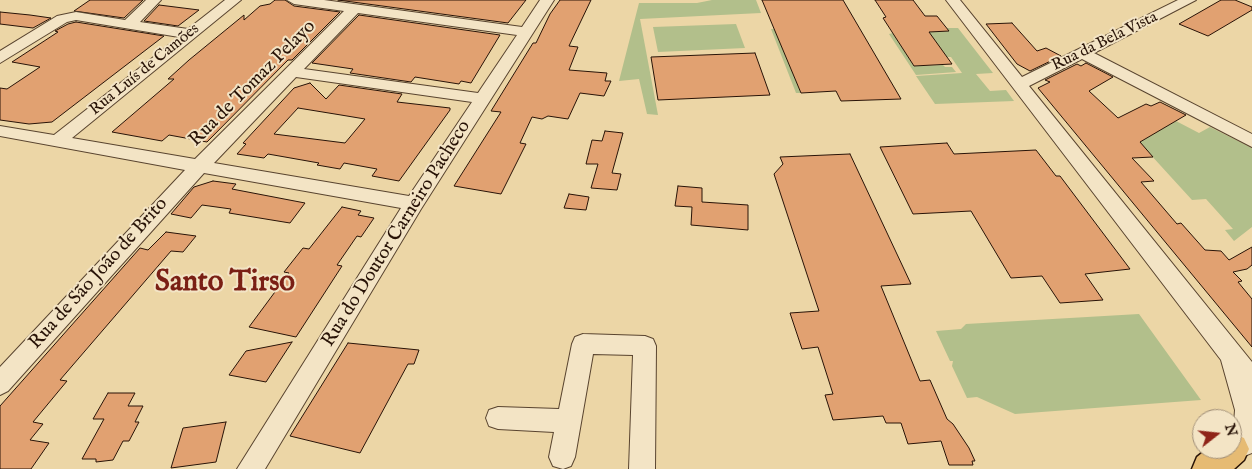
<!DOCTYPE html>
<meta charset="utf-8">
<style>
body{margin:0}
#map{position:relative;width:1252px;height:469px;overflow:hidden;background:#ecd6a6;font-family:"IM FELL English",serif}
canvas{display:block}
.north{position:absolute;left:1192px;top:409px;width:50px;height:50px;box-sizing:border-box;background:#f3e4c5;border:1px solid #a29079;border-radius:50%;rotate:74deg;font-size:14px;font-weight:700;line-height:20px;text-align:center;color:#281307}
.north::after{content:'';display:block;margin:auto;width:18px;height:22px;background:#8f2418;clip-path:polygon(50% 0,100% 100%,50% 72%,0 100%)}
</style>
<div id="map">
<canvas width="1252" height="469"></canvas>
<div class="north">N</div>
</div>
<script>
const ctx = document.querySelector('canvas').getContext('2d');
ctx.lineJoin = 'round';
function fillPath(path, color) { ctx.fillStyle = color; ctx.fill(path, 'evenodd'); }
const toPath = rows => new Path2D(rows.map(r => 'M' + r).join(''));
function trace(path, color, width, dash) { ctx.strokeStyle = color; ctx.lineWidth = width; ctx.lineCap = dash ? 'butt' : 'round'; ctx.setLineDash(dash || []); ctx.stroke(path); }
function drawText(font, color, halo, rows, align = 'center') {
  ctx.font = font + ' "IM FELL English",serif'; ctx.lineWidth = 4; ctx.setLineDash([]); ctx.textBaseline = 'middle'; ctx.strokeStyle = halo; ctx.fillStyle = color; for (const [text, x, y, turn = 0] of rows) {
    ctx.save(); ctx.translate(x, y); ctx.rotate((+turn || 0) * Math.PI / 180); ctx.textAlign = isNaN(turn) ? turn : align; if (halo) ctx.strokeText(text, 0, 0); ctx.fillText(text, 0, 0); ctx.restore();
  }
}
fillPath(toPath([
 [712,0,756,0,761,13,640,19,658,115,647,114,639,79,619,81,639,3,697,3],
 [736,24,745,48,658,52,653,27],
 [947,28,958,28,993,73,976,74,990,91,1006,90,1014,101,935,104,916,76,962,73,951,57,947,57,924,32],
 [771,29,781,29,775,30,801,93,796,93],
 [893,33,914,66,943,65,945,67,952,67,956,72,916,75,889,34],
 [1176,121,1199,133,1210,127,1252,148,1252,227,1234,241,1225,230,1233,229,1206,199,1192,200,1139,142],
 [1139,314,1201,400,1015,414,977,397,967,398,952,366,953,361,950,361,936,331,961,329,966,324]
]), '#b2bf8b');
const building = toPath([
 [90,0,143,0,124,18,74,11,90,0],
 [275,0,285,0,294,6,340,12,292,60,288,60,207,142,169,135,162,141,112,132,174,79,168,79,189,60,244,15,244,20,260,6,270,4,275,0],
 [338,0,526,0,508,23,338,0],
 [560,0,591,0,569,46,578,47,569,70,607,73,605,81,611,81,604,96,580,93,568,119,548,116,542,119,532,117,520,143,526,144,501,194,454,186,501,112,491,111,533,43,536,43,550,14,560,0],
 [762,0,843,0,901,99,841,101,836,91,801,93,762,0],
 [875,0,913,0,925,16,937,16,949,31,929,32,952,64,914,66,883,18,886,17,875,0],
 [1221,0,1235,0,1252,7,1252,10,1208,36,1179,24,1221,0],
 [159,5,199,10,178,26,144,21,159,5],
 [0,12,30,15,51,18,33,28,0,24,0,12],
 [359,15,500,35,471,83,461,81,459,84,415,77,411,82,350,73,353,69,312,63,359,15],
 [76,22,164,36,52,122,29,124,0,120,0,88,7,89,40,67,12,62,58,32,55,31,68,24,76,22],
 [1012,23,1037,51,1046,48,1061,56,1030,71,1017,64,986,24,1012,23],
 [755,53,770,95,658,100,651,57,755,53],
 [1086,63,1113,77,1089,91,1118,118,1146,104,1151,106,1160,102,1186,115,1140,142,1153,157,1132,158,1154,181,1141,182,1177,224,1181,223,1205,250,1221,251,1229,260,1252,247,1252,265,1247,269,1233,272,1242,281,1238,282,1252,299,1252,347,1038,88,1050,82,1045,80,1077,64,1081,66,1086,63],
 [310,83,326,99,339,85,402,94,397,102,450,108,450,110,399,181,372,176,377,169,344,163,340,169,317,165,319,163,268,154,264,158,237,154,246,144,243,143,294,88,310,83],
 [298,108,341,115,365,119,345,143,274,134,298,108],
 [605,131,623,133,612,173,621,174,617,190,591,188,598,164,586,164,592,140,602,141,605,131],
 [947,143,954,154,1036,150,1056,176,1060,176,1130,269,1085,274,1103,300,1060,303,1042,276,1011,278,971,211,913,214,880,147,947,143],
 [850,154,911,284,881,286,920,381,930,380,947,419,953,424,969,448,975,461,972,461,973,465,949,465,941,441,908,444,901,423,886,423,883,416,833,420,825,395,833,394,818,347,802,349,790,313,819,311,774,174,783,164,780,157,850,154],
 [213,181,236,184,232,189,305,203,290,223,229,213,231,209,202,205,191,218,171,214,194,187,213,181],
 [678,186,702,188,702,202,748,205,748,230,691,225,692,207,675,206,678,186],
 [569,194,589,197,586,210,564,208,569,194],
 [342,207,361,211,358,215,374,218,361,237,357,236,337,265,342,266,296,337,249,327,289,273,284,272,303,248,309,249,342,207],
 [166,232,196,236,183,252,171,251,60,380,67,381,33,422,43,424,30,440,49,443,31,469,0,469,0,406,140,248,148,250,166,232],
 [292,342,266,382,229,375,246,351,292,342],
 [348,343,419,350,414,364,408,364,360,453,290,436,348,343],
 [108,393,135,393,128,406,143,406,135,422,139,422,129,441,123,441,113,460,96,462,96,459,82,459,104,419,93,419,108,393],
 [226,422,216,462,171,468,183,428,226,422]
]);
fillPath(building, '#e1a171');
trace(building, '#281307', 1);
const minor = toPath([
 [146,0,161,0,140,22,188,29,225,0,241,0,72,138,195,159,344,11,294,4,287,0,324,0,522,27,540,0,554,0,421,209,265,469,237,469,401,208,204,173,8,391,0,395,0,367,185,170,0,136,0,126,54,135,179,37,76,20,67,22,0,63,0,51,57,16,76,12,125,20,146,0],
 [358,13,517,35,478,93,304,69,358,13],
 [296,77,472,102,409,196,214,163,296,77],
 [946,0,960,0,1022,77,1178,0,1196,0,1094,53,1252,134,1252,147,1082,59,1029,86,1252,362,1252,453,1232,461,1223,458,1219,449,1232,449,1235,410,1221,360,946,0],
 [583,334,645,336,653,339,656,346,655,469,629,469,633,355,593,354,575,457,571,466,563,469,553,466,549,457,554,432,498,429,489,426,486,418,489,410,498,407,559,409,572,344,575,337,583,334]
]);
const major = toPath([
 [1232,433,1244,438,1249,449,1244,460,1234,469,1192,469,1197,457,1207,449,1232,449,1232,433]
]);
trace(minor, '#59442f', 2);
trace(major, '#281307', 3);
fillPath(minor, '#f3e4c5');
fillPath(major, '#e6bb73');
drawText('16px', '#281307', '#f3e4c5', [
 ["Rua da Bela Vista",1105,42,-26],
 ["Rua Luís de Camões",145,70,-39]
]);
drawText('19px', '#281307', '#f3e4c5', [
 ["Rua de Tomaz Pelayo",253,84,-45],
 ["Rua do Doutor Carneiro Pacheco",397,234,-58],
 ["Rua de São João de Brito",99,274,-48]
]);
drawText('bold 29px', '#7a1f14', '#f3e4c5', [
 ["Santo Tirso",225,284]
]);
</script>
